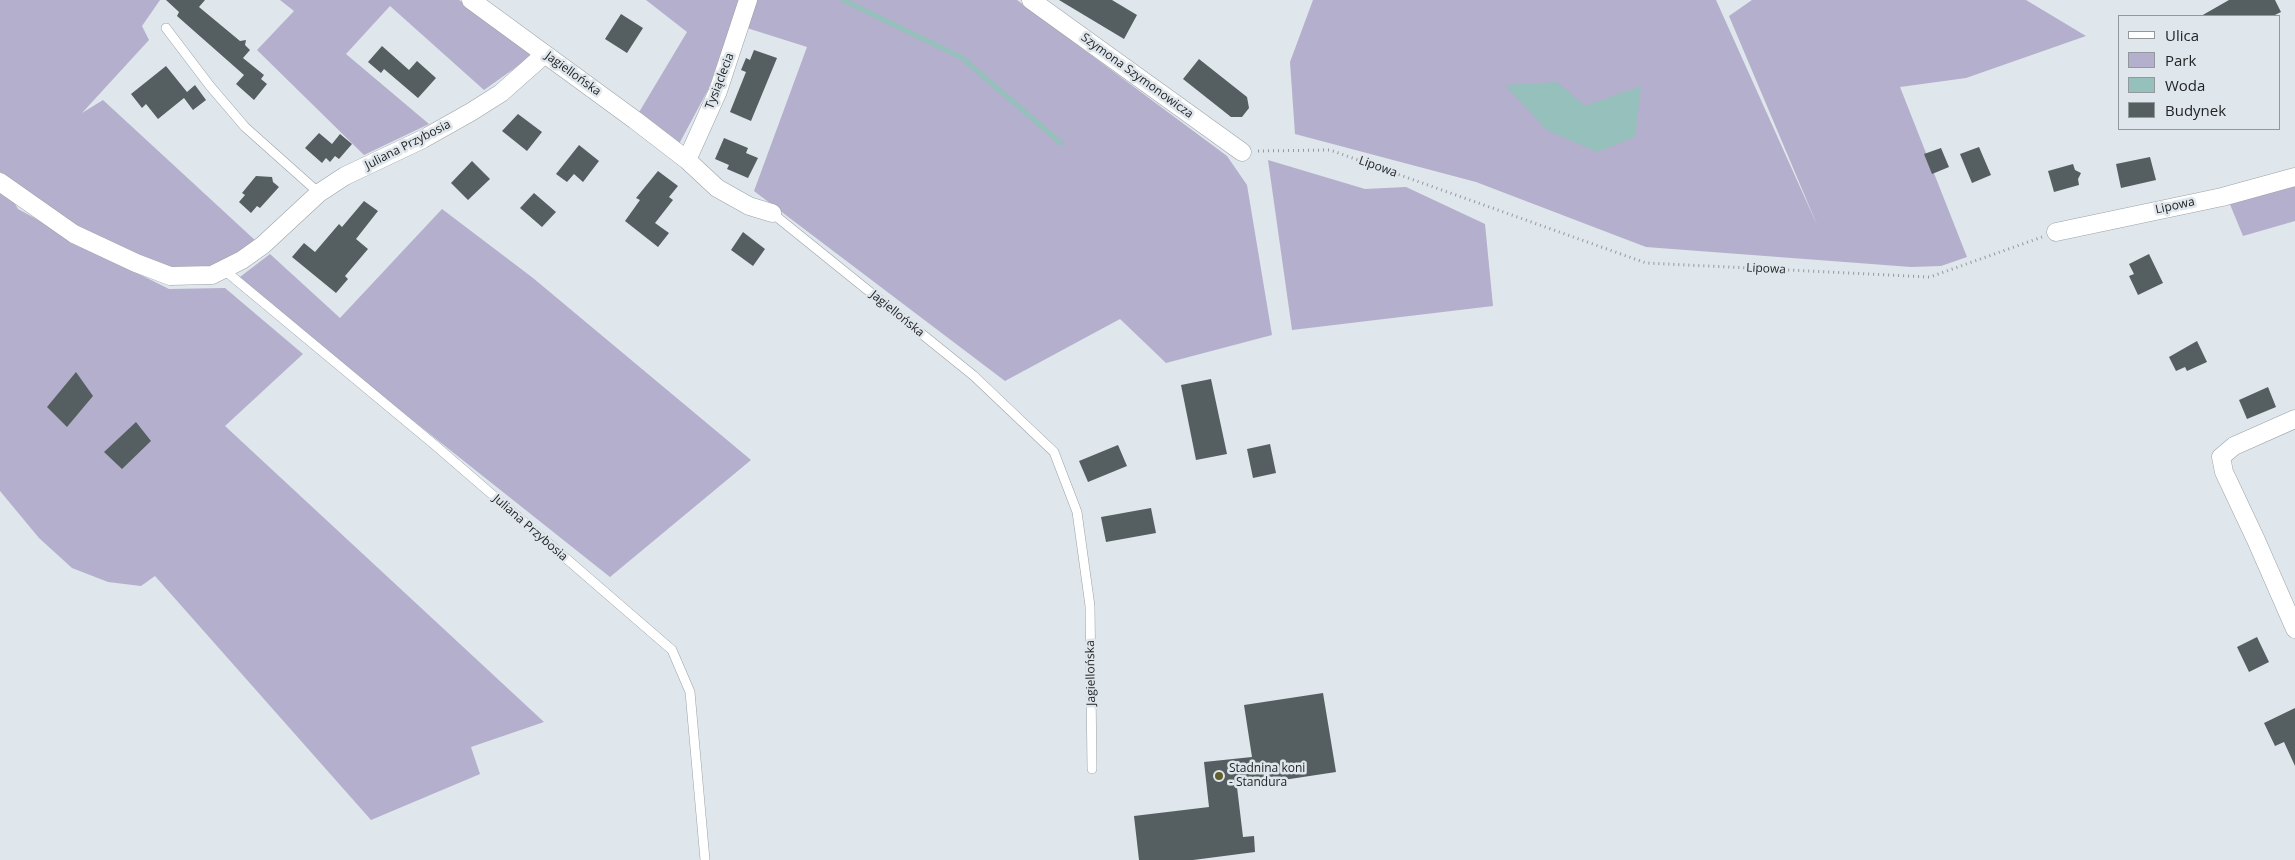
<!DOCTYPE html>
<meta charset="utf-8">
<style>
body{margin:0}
#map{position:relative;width:2295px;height:860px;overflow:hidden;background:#dfe6ec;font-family:"Open Sans",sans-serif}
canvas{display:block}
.legend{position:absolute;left:2118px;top:15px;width:162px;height:115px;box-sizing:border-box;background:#dfe6ec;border:1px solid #93989d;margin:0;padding:6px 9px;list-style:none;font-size:15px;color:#222426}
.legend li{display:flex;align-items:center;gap:10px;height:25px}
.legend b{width:25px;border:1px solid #93989d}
</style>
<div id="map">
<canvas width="2295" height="860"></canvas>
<ul class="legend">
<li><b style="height:6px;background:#fff"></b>Ulica</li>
<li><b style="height:14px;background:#b4afcc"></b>Park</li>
<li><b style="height:14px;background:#95c0bb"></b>Woda</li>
<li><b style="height:14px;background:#555e60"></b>Budynek</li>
</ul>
</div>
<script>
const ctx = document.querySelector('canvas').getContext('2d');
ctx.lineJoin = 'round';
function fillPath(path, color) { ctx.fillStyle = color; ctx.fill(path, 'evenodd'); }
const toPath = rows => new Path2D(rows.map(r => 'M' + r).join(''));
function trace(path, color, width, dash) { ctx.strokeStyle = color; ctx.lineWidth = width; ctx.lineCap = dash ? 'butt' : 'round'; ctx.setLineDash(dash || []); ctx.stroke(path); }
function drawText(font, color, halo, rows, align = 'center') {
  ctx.font = font + ' "Open Sans",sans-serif'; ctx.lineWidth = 5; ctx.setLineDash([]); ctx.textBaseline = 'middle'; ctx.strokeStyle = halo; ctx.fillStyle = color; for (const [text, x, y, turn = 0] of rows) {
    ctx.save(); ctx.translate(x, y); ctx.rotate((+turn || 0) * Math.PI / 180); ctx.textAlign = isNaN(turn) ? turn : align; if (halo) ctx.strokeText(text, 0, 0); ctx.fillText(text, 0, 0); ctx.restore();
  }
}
fillPath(toPath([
 [0,0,160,0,142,26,149,40,82,113,103,100,257,242,220,263,204,269,170,269,87,232,0,172],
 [280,0,459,0,536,53,484,90,390,6,346,54,429,124,364,155,257,50,294,11],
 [646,0,739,0,709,88,679,144,638,114,687,32],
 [754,0,1017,0,1227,156,1247,185,1272,335,1166,363,1120,319,1005,381,754,191,807,47,747,28],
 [1313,0,1716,0,1818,227,1729,16,1752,0,2026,0,2086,36,1966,78,1900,87,1967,257,1941,266,1911,267,1646,247,1476,182,1295,134,1290,62],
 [1268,160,1365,189,1406,187,1485,224,1493,306,1292,330],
 [2295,184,2295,221,2243,236,2229,202],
 [6,188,18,209,115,262,169,289,225,288,303,354,225,426,544,722,471,747,480,774,371,820,155,576,141,586,108,582,72,568,39,538,0,491,0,192],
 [442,209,533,278,751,460,610,577,236,280,270,254,340,318]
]), '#b4afcc');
fillPath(toPath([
 [1557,82,1585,106,1641,86,1635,137,1597,152,1547,130,1505,85]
]), '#95c0bb');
trace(toPath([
 [843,0,961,57,1061,143]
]), '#95c0bb', 5);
fillPath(toPath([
 [166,0,205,0,199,7,240,41,246,40,245,45,250,50,243,58,264,75,261,79,267,84,254,100,236,84,244,75,177,16,179,12],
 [1059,0,1112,0,1137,15,1124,39],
 [2229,0,2275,0,2281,12,2273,16,2201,16],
 [621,14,643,28,627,53,605,39],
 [382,46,409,70,417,61,436,78,418,98,384,69,381,73,368,62],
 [754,50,777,58,751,121,730,112,746,72,741,70,746,58,750,60],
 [1199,59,1247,97,1249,108,1242,117,1231,117,1183,79],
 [166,66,187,92,195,85,206,100,193,110,184,98,158,119,146,104,142,108,131,94],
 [518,114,542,132,527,151,502,131],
 [319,133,332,144,340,134,352,144,339,159,335,156,330,162,326,158,322,163,305,148],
 [724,138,748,148,746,153,758,158,748,178,727,169,729,165,715,159],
 [579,145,599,161,583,182,574,174,567,182,556,174],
 [1979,147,1991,175,1972,183,1960,154],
 [1941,148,1949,167,1932,174,1924,154],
 [2150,157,2156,180,2121,188,2116,164],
 [472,161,490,179,468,200,451,183],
 [2073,164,2075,170,2081,173,2078,179,2079,185,2054,192,2048,171],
 [658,171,678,186,669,197,673,200,655,223,669,233,658,247,625,221,640,200,636,198],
 [256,176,272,177,273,182,279,187,260,208,257,206,251,213,239,202,245,195,242,193],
 [534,193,556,212,542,227,520,208],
 [364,201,378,211,356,239,368,249,345,276,348,279,336,293,292,257,304,243,315,252,339,224,342,227],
 [743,232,765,249,753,266,731,250],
 [2149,254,2163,283,2138,295,2129,276,2134,274,2129,264],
 [2197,341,2207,362,2187,371,2185,367,2176,371,2169,357],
 [76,372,93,396,67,427,47,407],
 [1211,379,1227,454,1196,460,1181,385],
 [2268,387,2276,407,2247,419,2239,400],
 [136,422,151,441,122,469,104,452],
 [1270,444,1276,473,1253,478,1247,449],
 [1118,445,1127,466,1088,482,1079,461],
 [1151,508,1156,533,1106,542,1101,517],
 [2257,637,2269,662,2249,672,2237,647],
 [1323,693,1336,772,1237,787,1243,837,1254,836,1255,852,1193,860,1139,860,1134,816,1209,807,1204,762,1252,757,1244,705],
 [2295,708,2295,766,2284,742,2275,746,2264,723]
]), '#555e60');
const service = toPath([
 [166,28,210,86,245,127,319,193],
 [772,213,974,376,1054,452,1077,512,1090,606,1092,769],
 [223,269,436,446,672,650,690,692,705,860]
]);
const minor = toPath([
 [471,0,635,120,687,160,717,188,749,206,772,213],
 [1031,0,1242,152],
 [687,160,718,91,748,0],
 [0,182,74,234,136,263,170,276,212,275,242,260,263,245,319,193,345,176,423,139,471,112,501,93,545,54],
 [2056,232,2222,197,2295,177],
 [2295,419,2234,446,2221,457,2224,472,2256,540,2295,629]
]);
trace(service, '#9ba2a7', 10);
trace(minor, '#9ba2a7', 19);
trace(toPath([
 [1258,151,1330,150,1646,263,1930,277,2042,237]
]), '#94999d', 3, [1, 4]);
trace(service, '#fff', 9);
trace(minor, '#fff', 18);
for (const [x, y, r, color] of [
 [1219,776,5,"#5f602d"]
]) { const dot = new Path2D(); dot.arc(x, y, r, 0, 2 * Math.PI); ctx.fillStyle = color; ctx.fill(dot); trace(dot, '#dfe6ec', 2); }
drawText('12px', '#222426', '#dfe6ec', [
 ["Jagiellońska",573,74,36],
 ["Szymona Szymonowicza",1137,76,36],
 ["Tysiąclecia",720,81,-69],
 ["Juliana Przybosia",408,145,-27],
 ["Lipowa",1378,167,20],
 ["Lipowa",2175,206,-12],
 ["Lipowa",1766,269,3],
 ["Jagiellońska",897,314,39],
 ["Juliana Przybosia",530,528,41],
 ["Jagiellońska",1091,673,-91]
]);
drawText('12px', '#222426', '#dfe6ec', [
 ["Stadnina koni",1229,769],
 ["- Standura",1229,783]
], 'left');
</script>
